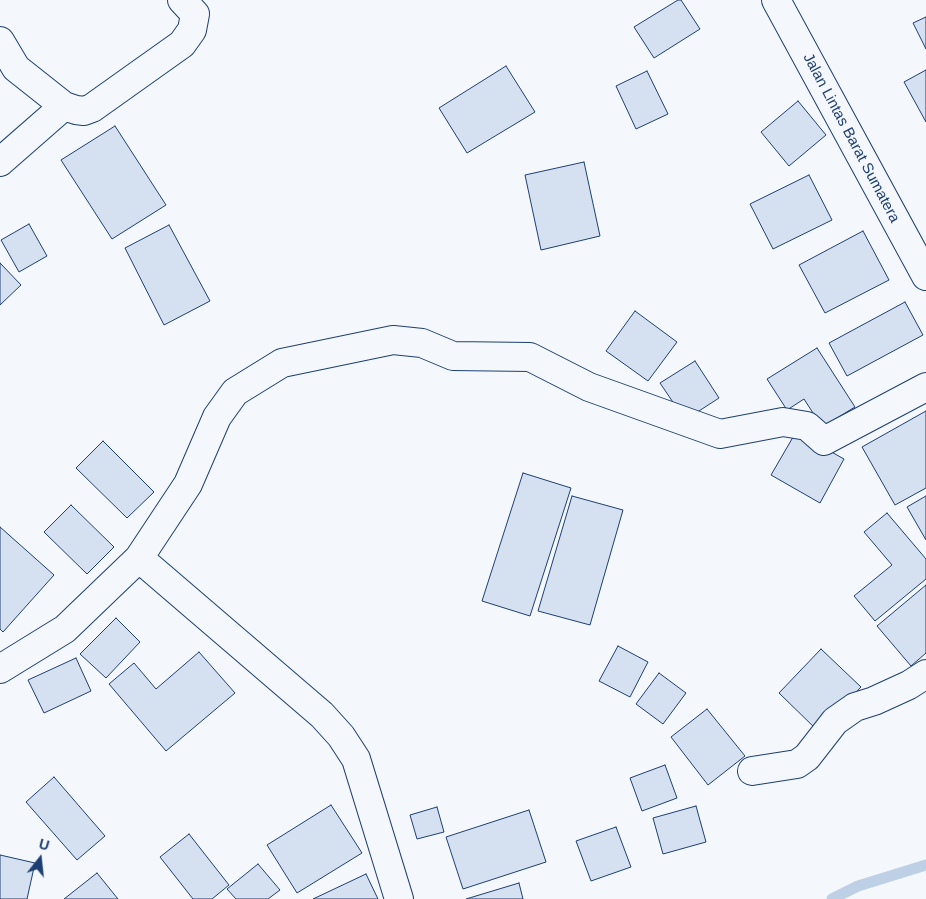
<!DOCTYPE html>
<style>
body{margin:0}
#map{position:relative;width:926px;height:899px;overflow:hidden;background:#f4f7fb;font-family:Helvetica,sans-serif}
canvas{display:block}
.north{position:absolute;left:15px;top:834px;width:50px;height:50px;-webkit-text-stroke:4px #f4f7fb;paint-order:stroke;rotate:16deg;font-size:14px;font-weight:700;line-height:20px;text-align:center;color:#1d3f73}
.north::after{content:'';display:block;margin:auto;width:18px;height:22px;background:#1d3f73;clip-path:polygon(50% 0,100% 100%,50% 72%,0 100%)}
</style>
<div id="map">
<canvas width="926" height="899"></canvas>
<div class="north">U</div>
</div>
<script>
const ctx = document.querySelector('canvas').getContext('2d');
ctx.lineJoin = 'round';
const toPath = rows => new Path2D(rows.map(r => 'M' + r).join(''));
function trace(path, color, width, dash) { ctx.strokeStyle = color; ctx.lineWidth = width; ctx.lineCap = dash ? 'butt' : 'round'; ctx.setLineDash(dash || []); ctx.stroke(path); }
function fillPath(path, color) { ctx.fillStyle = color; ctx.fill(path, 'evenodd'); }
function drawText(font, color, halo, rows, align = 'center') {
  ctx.font = font + ' Helvetica,sans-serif'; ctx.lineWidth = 4; ctx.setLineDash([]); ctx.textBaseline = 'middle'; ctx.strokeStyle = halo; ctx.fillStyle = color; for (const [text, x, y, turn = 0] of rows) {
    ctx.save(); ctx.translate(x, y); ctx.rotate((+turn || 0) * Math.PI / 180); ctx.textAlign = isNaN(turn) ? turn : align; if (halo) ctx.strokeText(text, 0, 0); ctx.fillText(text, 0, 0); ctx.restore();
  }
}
trace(toPath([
 [832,899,858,886,926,865]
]), '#bed0e5', 11);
const building = toPath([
 [678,0,681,0,700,29,654,58,634,27,678,0],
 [926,17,926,49,913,23,926,17],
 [506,66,535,112,467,153,439,108,506,66],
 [926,70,926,122,904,82,926,70],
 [647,71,668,114,636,129,616,86,647,71],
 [798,101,826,135,789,166,761,132,798,101],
 [115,126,166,205,112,239,61,160,115,126],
 [584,162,600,236,541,250,525,175,584,162],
 [809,175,832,220,773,249,750,204,809,175],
 [29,224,47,256,19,272,1,240,29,224],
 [169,225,210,301,164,325,125,248,169,225],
 [863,231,889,280,825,313,799,265,863,231],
 [0,263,21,285,0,305,0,263],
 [905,302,923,335,847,376,829,343,905,302],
 [635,311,677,342,648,381,606,351,635,311],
 [817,348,855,407,822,427,804,399,787,410,767,379,817,348],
 [695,361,719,398,685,420,660,383,695,361],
 [926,411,926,488,895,505,862,447,926,411],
 [796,432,844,459,820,503,771,475,796,432],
 [103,441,154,492,127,518,76,468,103,441],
 [523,473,571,488,530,616,482,601,523,473],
 [572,496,623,510,590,625,538,611,572,496],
 [926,496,926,540,907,507,926,496],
 [71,505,114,547,87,574,44,532,71,505],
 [887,513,926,559,926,579,875,621,854,596,892,565,864,532,887,513],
 [0,527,54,575,3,632,0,629,0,527],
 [926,585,926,653,911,666,877,626,926,585],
 [116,618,140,642,106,678,80,654,116,618],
 [618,646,648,662,630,697,599,681,618,646],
 [821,649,861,687,818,731,779,693,821,649],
 [199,652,235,693,166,751,109,684,134,663,156,689,199,652],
 [76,658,91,691,44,713,28,680,76,658],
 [659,673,686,693,663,724,636,704,659,673],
 [707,709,745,756,708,785,671,737,707,709],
 [665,765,677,798,642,811,630,778,665,765],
 [54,777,105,836,77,860,26,802,54,777],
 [331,805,362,853,297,893,267,845,331,805],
 [696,806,706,842,663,854,653,818,696,806],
 [437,807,444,832,417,839,410,815,437,807],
 [529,810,546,862,463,889,446,837,529,810],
 [616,827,631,867,591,881,576,841,616,827],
 [189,834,229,885,212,899,193,899,160,857,189,834],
 [0,855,35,863,27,899,0,899,0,855],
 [258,864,280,890,268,899,236,899,227,889,258,864],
 [97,873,118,899,64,899,97,873],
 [366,874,378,899,313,899,366,874],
 [519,883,523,899,466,899,519,883]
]);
fillPath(building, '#d5e0f0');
trace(building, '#1d3f73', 1);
const minor = toPath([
 [0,41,16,68,64,106,0,162],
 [64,106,76,110,84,111,92,108,182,44,192,30,195,14,182,0],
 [139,558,322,715,341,736,356,759,399,899],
 [0,669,65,629,139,558,188,484,217,417,235,392,282,363,393,340,422,343,453,356,530,357,589,387,720,434,783,422,807,426,824,441,926,387],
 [752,771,797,764,807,757,835,721,855,707,874,701,909,685,926,674]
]);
const trunk = toPath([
 [776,0,926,276]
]);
trace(minor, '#1d3f73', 30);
trace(trunk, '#1d3f73', 30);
trace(minor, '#f4f7fb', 28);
trace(trunk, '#f4f7fb', 28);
drawText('15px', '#1d3f73', '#f4f7fb', [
 ["Jalan Lintas Barat Sumatera",851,138,62]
]);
</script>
